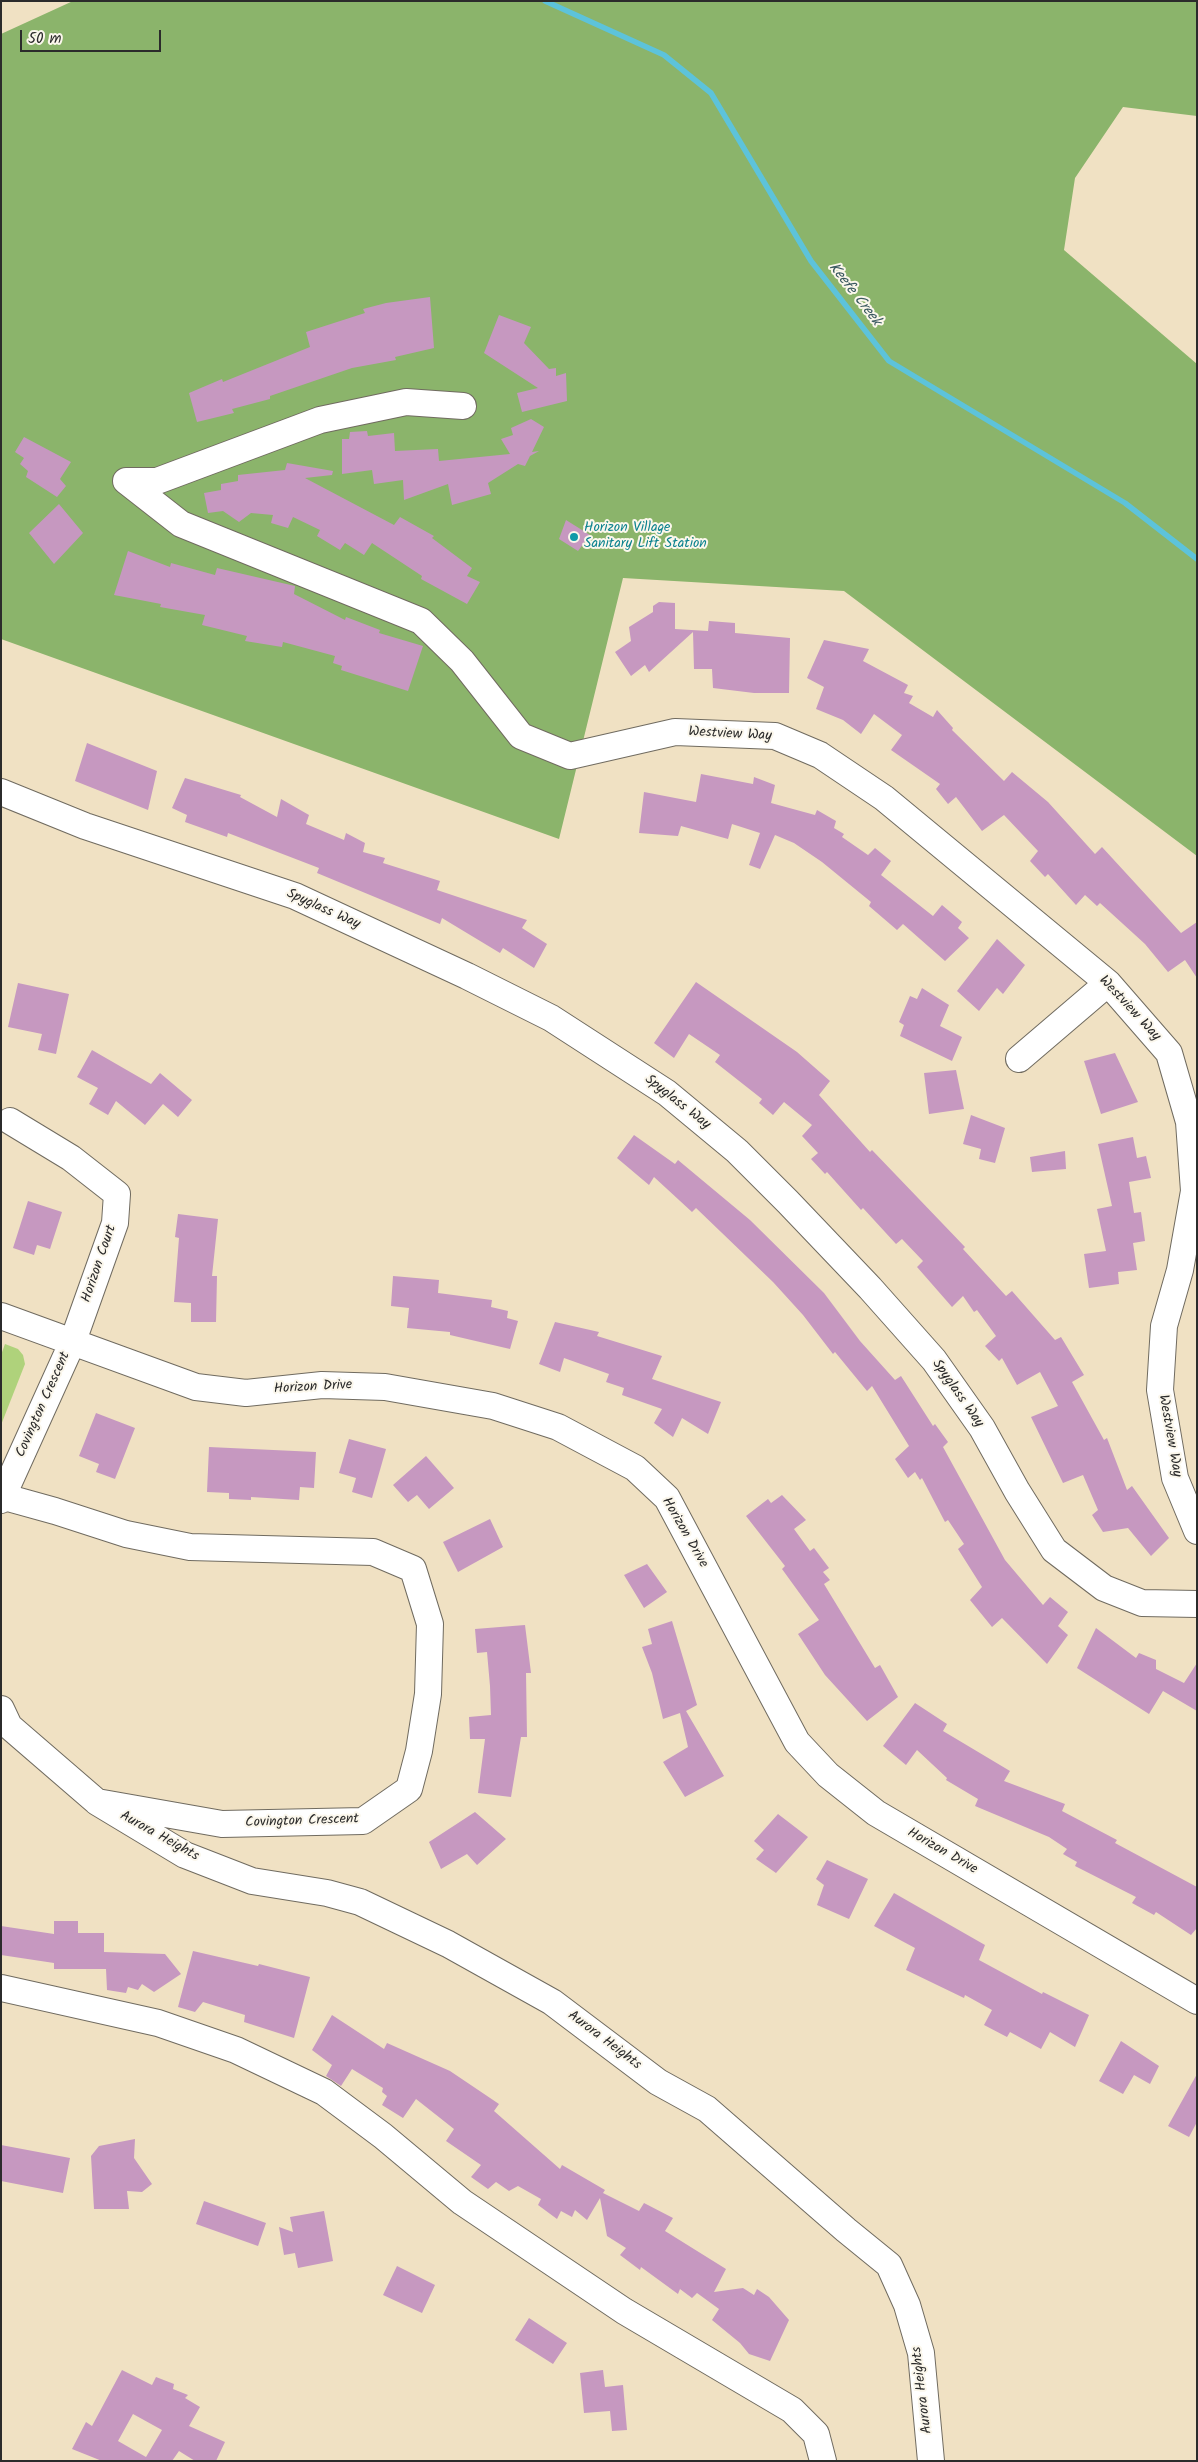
<!DOCTYPE html>
<style>
body{margin:0}
#map{position:relative;width:1198px;height:2462px;overflow:hidden;background:#f0e1c3;font-family:Kalam,sans-serif}
canvas{display:block}
.frame{position:absolute;inset:0;border:2px solid #2b2b2b;pointer-events:none}
.scale{position:absolute;left:20px;top:30px;width:141px;height:22px;box-sizing:border-box;border:2px solid #2b2b2b;border-top:0;padding-left:6px;font-size:15px;line-height:18px;white-space:nowrap;color:#2b2b2b;-webkit-text-stroke:4px #fbf7ec;paint-order:stroke}
</style>
<div id="map">
<canvas width="1198" height="2462"></canvas>
<div class="frame"></div>
<div class="scale">50 m</div>
</div>
<script>
const ctx = document.querySelector('canvas').getContext('2d');
ctx.lineJoin = 'round';
function fillPath(path, color) { ctx.fillStyle = color; ctx.fill(path, 'evenodd'); }
const toPath = rows => new Path2D(rows.map(r => 'M' + r).join(''));
function trace(path, color, width, dash) { ctx.strokeStyle = color; ctx.lineWidth = width; ctx.lineCap = dash ? 'butt' : 'round'; ctx.setLineDash(dash || []); ctx.stroke(path); }
function drawText(font, color, halo, rows, align = 'center') {
  ctx.font = font + ' Kalam,sans-serif'; ctx.lineWidth = 4; ctx.setLineDash([]); ctx.textBaseline = 'middle'; ctx.strokeStyle = halo; ctx.fillStyle = color; for (const [text, x, y, turn = 0] of rows) {
    ctx.save(); ctx.translate(x, y); ctx.rotate((+turn || 0) * Math.PI / 180); ctx.textAlign = isNaN(turn) ? turn : align; if (halo) ctx.strokeText(text, 0, 0); ctx.fillText(text, 0, 0); ctx.restore();
  }
}
fillPath(toPath([
 [5,1344,18,1349,23,1355,25,1364,1,1425,1,1355]
]), '#afd27b');
fillPath(toPath([
 [73,1,1197,1,1197,116,1123,107,1075,178,1064,250,1197,364,1197,856,844,591,623,578,559,839,1,639,1,34]
]), '#8bb46b');
trace(toPath([
 [545,1,664,55,711,93,811,261,889,361,1125,503,1197,559]
]), '#5dc3da', 5.5);
fillPath(toPath([
 [430,297,434,348,395,357,396,360,352,368,270,396,270,399,232,409,234,413,197,422,189,393,222,379,223,382,310,347,306,332,365,313,363,309,386,303],
 [499,315,531,327,524,343,549,369,556,368,556,376,566,373,567,401,522,412,517,393,538,388,484,353],
 [531,419,544,427,532,452,539,451,530,456,525,466,518,464,488,483,491,494,452,505,448,484,404,500,403,480,374,484,372,470,342,474,342,439,349,439,350,432,367,431,368,436,394,433,395,451,438,449,439,461,510,454,501,439,513,435,511,428],
 [24,437,71,462,60,479,66,486,57,497,26,477,28,471,20,464,24,458,15,452],
 [287,463,333,471,332,475,305,478,394,525,400,517,434,536,432,538,472,568,467,576,480,582,467,604,421,579,422,576,372,543,364,555,345,543,340,550,317,536,320,530,293,517,288,528,271,523,273,515,251,513,239,522,223,511,208,513,204,493,221,490,221,484,238,481,238,475,285,470],
 [59,504,83,533,54,564,29,533],
 [566,520,590,535,578,551,559,539],
 [128,551,170,567,171,563,215,575,217,568,295,586,294,594,345,620,346,617,380,630,379,633,423,646,408,691,341,670,342,666,333,663,335,656,283,642,282,647,245,641,247,636,202,625,205,615,160,607,161,604,114,595],
 [659,602,675,603,675,629,708,631,709,621,735,623,735,633,790,638,789,693,754,693,713,688,712,669,694,669,693,632,649,672,645,665,631,676,615,652,631,641,629,627,653,612,653,606],
 [824,640,869,649,863,661,908,685,904,693,913,696,909,703,933,717,937,710,953,728,952,730,1004,781,1012,772,1048,802,1095,854,1102,847,1181,933,1197,922,1197,978,1185,960,1168,972,1145,944,1100,903,1097,906,1085,895,1076,905,1048,874,1045,877,1030,861,1038,851,1004,815,982,831,956,797,948,804,936,789,940,784,891,750,902,735,874,714,861,734,843,720,816,709,824,687,807,678],
 [87,743,157,771,148,810,75,781],
 [701,774,753,784,754,777,775,785,771,803,815,815,817,810,836,821,834,828,844,834,842,837,868,855,875,848,891,861,881,875,933,916,942,905,962,922,958,928,969,938,945,961,903,924,897,930,869,906,871,902,822,862,794,843,775,835,760,869,749,865,760,833,732,824,728,839,681,826,678,836,639,833,644,792,696,802],
 [185,778,241,795,240,797,277,817,281,799,309,815,306,824,344,840,346,833,365,843,363,852,385,858,383,863,440,881,437,890,527,920,522,928,547,944,534,968,503,948,500,953,442,918,440,924,317,873,319,868,228,833,227,837,185,822,187,815,172,808],
 [997,939,1025,965,1003,994,997,988,979,1011,957,991],
 [696,982,797,1052,830,1081,819,1095,870,1152,872,1150,965,1247,963,1249,1006,1296,1012,1291,1055,1340,1061,1337,1084,1375,1072,1382,1104,1440,1107,1438,1127,1490,1132,1486,1169,1538,1151,1556,1128,1528,1103,1532,1092,1515,1098,1510,1083,1475,1063,1483,1031,1417,1058,1406,1040,1372,1017,1385,1002,1358,999,1361,985,1346,996,1336,977,1310,974,1312,963,1296,952,1307,917,1267,923,1261,902,1239,896,1244,863,1208,861,1210,827,1172,825,1174,811,1159,818,1153,802,1136,812,1125,784,1102,773,1115,759,1103,762,1099,715,1062,720,1055,689,1034,674,1058,654,1043],
 [18,983,69,994,56,1054,38,1050,42,1034,8,1027],
 [922,988,949,1005,940,1026,962,1037,952,1061,900,1036,904,1025,899,1022,910,996,917,999],
 [92,1050,151,1084,160,1073,192,1100,178,1117,163,1104,145,1125,116,1101,108,1115,89,1104,98,1088,77,1077],
 [1115,1053,1138,1102,1101,1114,1084,1061],
 [956,1070,964,1109,929,1114,924,1073],
 [971,1115,1005,1128,995,1163,979,1159,981,1149,963,1144],
 [634,1135,675,1164,678,1160,750,1220,824,1293,860,1341,895,1380,901,1376,933,1426,935,1424,948,1442,943,1447,1005,1560,1043,1605,1050,1597,1068,1612,1058,1626,1068,1635,1047,1664,1002,1618,992,1627,970,1600,982,1587,958,1549,964,1544,948,1520,945,1522,922,1478,920,1480,915,1472,908,1478,895,1459,909,1446,872,1386,867,1391,835,1352,833,1354,803,1315,773,1282,696,1208,692,1212,654,1177,649,1185,617,1158],
 [1133,1137,1137,1158,1146,1156,1151,1178,1129,1182,1134,1213,1141,1212,1145,1241,1133,1243,1137,1270,1118,1272,1119,1284,1089,1288,1084,1254,1106,1251,1097,1209,1112,1206,1098,1144],
 [1065,1151,1066,1169,1032,1172,1030,1157],
 [28,1201,62,1212,50,1249,37,1245,34,1255,13,1248],
 [178,1214,218,1219,212,1276,217,1276,216,1322,191,1322,191,1303,174,1302,179,1238,175,1237],
 [393,1276,439,1280,438,1293,492,1300,491,1307,508,1311,507,1318,518,1321,510,1349,450,1335,450,1332,407,1328,409,1308,391,1306],
 [555,1322,599,1332,597,1336,662,1356,652,1379,721,1402,708,1434,682,1418,673,1437,654,1423,662,1409,622,1395,624,1388,606,1382,609,1374,564,1358,560,1372,539,1364],
 [96,1413,135,1428,115,1479,96,1472,99,1464,79,1456],
 [349,1439,386,1449,372,1498,352,1492,356,1478,339,1473],
 [209,1447,316,1452,314,1488,300,1487,299,1500,251,1497,251,1500,229,1499,229,1493,207,1492],
 [426,1456,454,1488,429,1509,417,1495,408,1502,393,1485],
 [782,1495,806,1520,794,1529,810,1551,814,1548,829,1568,823,1572,830,1580,824,1584,875,1668,880,1665,898,1697,867,1721,825,1675,798,1634,819,1620,782,1569,785,1566,746,1516,768,1499,771,1503],
 [490,1519,503,1547,458,1572,443,1542],
 [647,1564,667,1592,644,1608,624,1575],
 [672,1621,697,1705,686,1711,724,1776,685,1797,663,1762,688,1747,680,1713,663,1719,652,1673,642,1647,652,1644,648,1629],
 [525,1625,531,1673,526,1673,527,1737,521,1737,511,1797,478,1793,485,1739,470,1739,469,1717,491,1715,490,1686,487,1652,477,1653,475,1629],
 [1096,1628,1136,1658,1139,1653,1156,1660,1156,1669,1184,1683,1197,1663,1197,1711,1163,1691,1149,1714,1077,1668],
 [915,1703,947,1724,943,1731,1010,1771,1004,1781,1065,1804,1062,1811,1117,1840,1115,1843,1197,1887,1197,1928,1191,1935,1156,1912,1154,1915,1132,1903,1136,1897,1075,1866,1077,1862,1063,1854,1067,1849,1049,1837,975,1806,978,1799,946,1780,947,1778,917,1750,906,1765,883,1746],
 [475,1812,506,1839,477,1865,467,1854,441,1869,429,1842],
 [778,1814,808,1837,776,1873,756,1859,764,1850,754,1841],
 [827,1860,868,1879,849,1919,817,1905,824,1885,816,1879],
 [894,1893,985,1945,979,1960,1042,1994,1043,1992,1089,2015,1075,2047,1050,2032,1041,2049,1010,2032,1007,2037,984,2025,992,2010,965,1995,964,1998,906,1970,915,1948,874,1926],
 [54,1921,78,1921,78,1933,104,1933,104,1952,165,1954,181,1974,154,1992,142,1984,138,1990,128,1987,126,1993,107,1990,106,1969,54,1969,54,1963,1,1955,1,1926,54,1934],
 [193,1951,258,1966,259,1964,310,1977,294,2038,244,2022,245,2015,203,2002,195,2012,178,2007],
 [332,2015,384,2049,387,2043,450,2071,499,2104,494,2111,560,2169,562,2165,605,2190,603,2193,639,2211,644,2203,673,2218,665,2231,726,2269,714,2292,743,2288,754,2295,757,2289,769,2297,789,2320,770,2361,749,2354,740,2343,712,2320,719,2309,697,2293,692,2298,680,2289,678,2294,641,2267,640,2270,620,2255,626,2248,607,2236,600,2198,587,2220,575,2210,572,2217,561,2211,557,2219,538,2205,541,2199,518,2186,509,2191,496,2182,488,2189,471,2177,481,2165,446,2141,454,2129,416,2099,403,2118,382,2105,387,2096,382,2092,383,2088,352,2069,341,2086,326,2076,332,2065,312,2050],
 [1121,2041,1159,2066,1150,2084,1134,2075,1123,2094,1099,2081],
 [1197,2074,1197,2122,1189,2137,1168,2126],
 [135,2139,134,2158,152,2184,142,2192,127,2191,129,2209,94,2209,91,2156,99,2146],
 [1,2145,70,2158,63,2193,1,2181],
 [204,2201,266,2223,258,2246,196,2224],
 [324,2211,333,2261,298,2268,295,2253,284,2255,279,2227,293,2232,290,2217],
 [397,2266,435,2285,422,2313,383,2295],
 [529,2318,567,2343,553,2364,515,2340],
 [122,2370,152,2385,156,2377,174,2384,173,2389,188,2395,185,2398,200,2407,189,2426,225,2442,216,2461,195,2461,179,2451,172,2461,102,2461,72,2449,86,2422,92,2426],
 [133,2414,162,2430,146,2457,118,2441],
 [603,2370,605,2387,623,2385,627,2430,612,2431,610,2411,584,2413,580,2373]
]), '#c698c0');
const minor = toPath([
 [463,406,406,402,320,420,157,481,126,481,181,524,421,621,462,661,521,736,570,756,675,732,775,736,820,755,884,798,1108,983,1169,1053,1189,1122,1194,1191,1180,1270,1164,1326,1160,1390,1175,1478,1197,1531],
 [1,792,85,826,295,896,467,976,551,1018,667,1093,737,1151,788,1202,870,1288,934,1360,982,1428,1017,1491,1054,1550,1104,1588,1142,1603,1197,1604],
 [1019,1059,1108,983],
 [1,1316,196,1387,246,1393,322,1385,385,1387,493,1406,558,1427,635,1468,667,1498,797,1742,828,1775,876,1813,1197,2001],
 [1,1496,55,1511,126,1534,190,1547,373,1552,413,1569,430,1624,428,1694,419,1751,409,1789,363,1821,222,1824,97,1802,9,1726,1,1709],
 [1,1500,73,1341,115,1223,117,1194,71,1158,10,1121],
 [97,1802,185,1855,252,1881,327,1893,360,1902,448,1944,552,2002,658,2082,707,2109,846,2230,889,2265,907,2305,921,2353,931,2461],
 [1,1988,158,2023,236,2050,324,2092,383,2136,462,2202,624,2311,792,2410,816,2434,823,2461]
]);
trace(minor, '#706b60', 28);
trace(minor, '#fff', 26);
for (const [x, y, r, color] of [
 [574,537,5,"#0f9aa8"]
]) { const dot = new Path2D(); dot.arc(x, y, r, 0, 2 * Math.PI); ctx.fillStyle = color; ctx.fill(dot); trace(dot, '#fbf7ec', 2); }
drawText('14px', '#0d838f', '#fbf7ec', [
 ["Horizon Village",584,529],
 ["Sanitary Lift Station",584,545]
], 'left');
drawText('14px', '#2b2b2b', '#fbf7ec', [
 ["Westview Way",730,735,3],
 ["Spyglass Way",323,910,24],
 ["Westview Way",1129,1009,47],
 ["Spyglass Way",677,1103,38],
 ["Horizon Court",100,1264,-71],
 ["Horizon Drive",313,1388,-3],
 ["Spyglass Way",957,1394,55],
 ["Covington Crescent",44,1405,-66],
 ["Westview Way",1169,1436,80],
 ["Horizon Drive",684,1533,60],
 ["Covington Crescent",302,1822,-2],
 ["Aurora Heights",159,1837,29],
 ["Horizon Drive",942,1852,30],
 ["Aurora Heights",604,2041,37],
 ["Aurora Heights",923,2390,-97]
]);
drawText('italic 15px', '#3a5960', '#fbf7ec', [
 ["Keefe Creek",854,295,52]
]);
</script>
